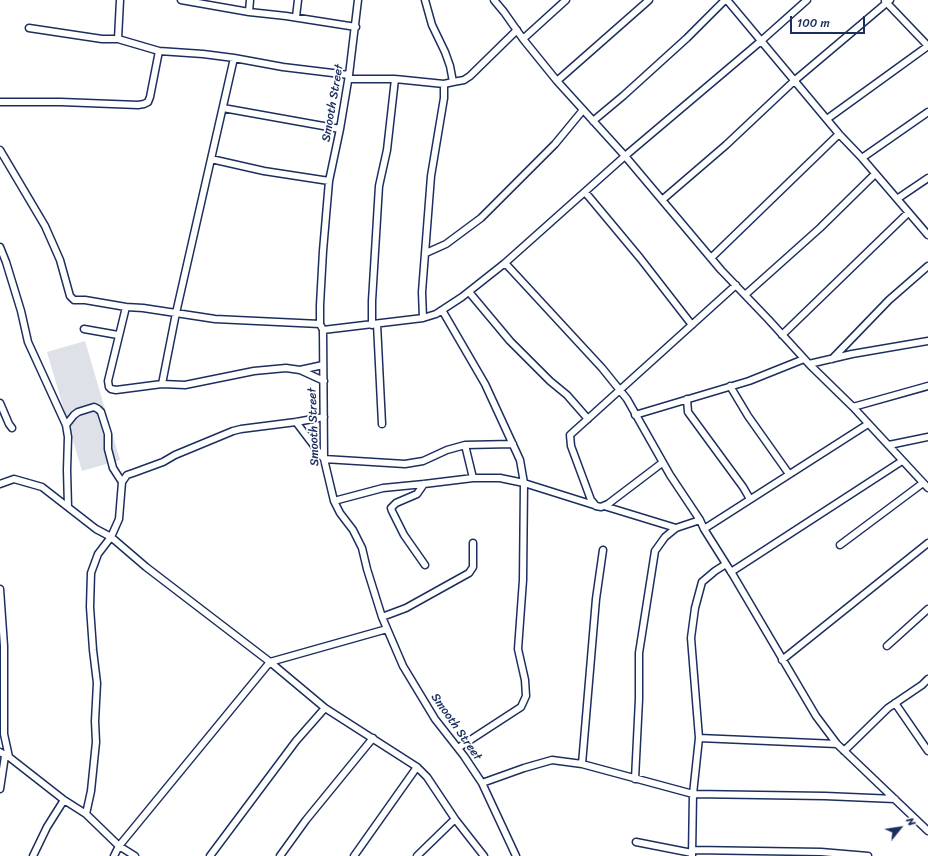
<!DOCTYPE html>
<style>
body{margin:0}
#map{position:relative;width:928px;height:856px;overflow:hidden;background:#fff;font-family:Sriracha,sans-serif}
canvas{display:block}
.north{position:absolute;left:880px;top:808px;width:40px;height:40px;-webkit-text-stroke:3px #fff;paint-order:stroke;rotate:60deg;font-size:11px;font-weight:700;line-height:16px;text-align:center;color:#1b2f5e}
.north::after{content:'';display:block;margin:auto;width:14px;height:18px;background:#1b2f5e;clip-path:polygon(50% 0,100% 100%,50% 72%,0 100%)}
.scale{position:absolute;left:790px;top:16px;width:75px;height:18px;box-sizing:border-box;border:2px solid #1b2f5e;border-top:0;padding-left:5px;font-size:12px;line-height:14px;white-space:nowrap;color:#1b2f5e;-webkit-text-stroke:3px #fff;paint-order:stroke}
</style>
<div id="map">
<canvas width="928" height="856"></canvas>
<div class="north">N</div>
<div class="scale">100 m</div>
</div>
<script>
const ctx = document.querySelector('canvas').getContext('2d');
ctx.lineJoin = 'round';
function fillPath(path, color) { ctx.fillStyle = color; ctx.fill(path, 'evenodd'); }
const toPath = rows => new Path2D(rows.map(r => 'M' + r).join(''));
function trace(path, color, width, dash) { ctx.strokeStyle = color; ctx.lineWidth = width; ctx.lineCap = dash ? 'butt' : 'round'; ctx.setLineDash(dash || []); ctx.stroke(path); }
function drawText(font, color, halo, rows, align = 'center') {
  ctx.font = font + ' Sriracha,sans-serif'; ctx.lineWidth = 3.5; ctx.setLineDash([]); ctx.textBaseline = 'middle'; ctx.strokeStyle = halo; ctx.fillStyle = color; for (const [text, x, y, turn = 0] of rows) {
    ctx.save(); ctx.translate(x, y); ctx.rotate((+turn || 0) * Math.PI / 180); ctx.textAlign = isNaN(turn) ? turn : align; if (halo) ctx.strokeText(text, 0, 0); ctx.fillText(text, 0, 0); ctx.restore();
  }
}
fillPath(toPath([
 [85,341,120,460,82,471,47,352]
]), '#dee1e7');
const minor = toPath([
 [181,0,249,12,286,16,356,27],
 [358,0,349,75,340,129,329,181,323,251,320,305,320,324,323,330,324,459,334,501,340,513,353,530,362,548,367,569,382,617,403,666,435,719,464,756,482,783,516,856],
 [425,0,432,25,445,52,450,66,453,82,444,84],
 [494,0,504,12,523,39,557,81,625,156,721,270,768,319,809,364,853,407,928,488],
 [727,0,839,134,862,158,928,235],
 [885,1,928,46],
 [249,12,250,0],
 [296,17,298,0],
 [29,28,102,39,118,39,159,51,203,54,234,58,283,67,349,75],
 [118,39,120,0],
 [523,39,566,0],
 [349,79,395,79,444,84,444,98,431,176,422,292,423,318],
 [557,81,649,0],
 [453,82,464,80,470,76,517,30],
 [0,102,61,102,138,105,144,104,148,102,150,97,159,51],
 [223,108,340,129],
 [827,119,928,46],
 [593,121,623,96,687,38,725,0],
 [0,150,45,226,60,260,70,296,74,300,85,300,126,307,143,308,215,319,320,324],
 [862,158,928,112],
 [211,159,234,58],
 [585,192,640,258,692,325],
 [897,199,928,178],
 [662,200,726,145,794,81,890,0],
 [0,247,6,262,21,311,28,342,66,425,68,437,67,470,68,507],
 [426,253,446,244,481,218,555,144,583,110],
 [711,258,839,134],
 [505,263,602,368,627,399,670,475,700,520,704,529,733,575,816,716,837,744,928,831],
 [469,292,510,341,550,381,567,395,588,419],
 [745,295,820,228,875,174],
 [126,307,108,381,109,387,111,389,116,390,162,384,185,385,254,371,286,368,300,370,324,381],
 [442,310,485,384,520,460,524,483,523,580,518,649,525,680,526,696,521,707,458,748],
 [377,324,382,424],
 [372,325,372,301,379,186,387,150,395,79],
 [84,329,118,335],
 [323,330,423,318,436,314,462,297,505,263,625,156,761,41,807,0],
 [782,335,908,213],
 [832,359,889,300,928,266],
 [809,364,852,354,928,341],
 [300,370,323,365],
 [162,384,176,313,211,159,264,171,329,181],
 [730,386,748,416,789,474],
 [687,399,688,412,743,487,750,499],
 [0,403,9,424,12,428],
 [853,407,928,386],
 [635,415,749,381,804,359],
 [296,422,324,459,405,464,423,461,447,450,465,445,513,444],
 [66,425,74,415,78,412,94,407,98,409,101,412,108,434,108,449,113,468,122,482],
 [465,445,473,478],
 [889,445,928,437],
 [662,463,608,504,601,507,596,506,591,500,571,446,570,435,736,285],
 [0,484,14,479,42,487,96,529,111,537,146,567,270,662,325,708,417,767,427,777,455,819,484,856],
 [424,484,417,494,396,503,391,508,392,511,404,535,425,565],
 [334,501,383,488,424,484,473,478,500,478,524,483,594,505],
 [604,506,676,528],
 [704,529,868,424],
 [840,545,923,483],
 [731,572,902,461],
 [0,589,4,646,4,734,9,757],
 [382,617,406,608,469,573,473,567,473,543],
 [887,646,928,609],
 [782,660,928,543],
 [895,703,928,751],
 [699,738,837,744],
 [844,751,888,708,922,685,928,679],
 [0,752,9,757,64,800,86,814,119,846,135,856],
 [582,764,596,599,603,550],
 [635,779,639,699,639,653,655,551,665,537,676,528,700,520],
 [482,783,524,768,552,760,582,764,693,794,825,796,895,799],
 [0,789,5,756],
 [86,814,91,791,96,742,95,721,97,683,93,650,90,607,91,573,98,554,111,537,119,519,122,482,127,475,133,473,163,462,175,455,233,431,241,429,296,422,324,417],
 [636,842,692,853],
 [693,850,821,852,868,856],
 [33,856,47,827,64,800],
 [114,856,119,846,270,662,387,629],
 [210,856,296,741,325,708],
 [280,856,306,820,373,738],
 [354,856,417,767],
 [417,856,455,819],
 [692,856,693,794,699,738,691,638,695,608,702,582,715,571,726,564]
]);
trace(minor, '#1b2f5e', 9);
trace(minor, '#fff', 6);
drawText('12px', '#1b2f5e', '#fff', [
 ["Smooth Street",333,103,-80],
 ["Smooth Street",314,427,-92],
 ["Smooth Street",456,727,55]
]);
</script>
